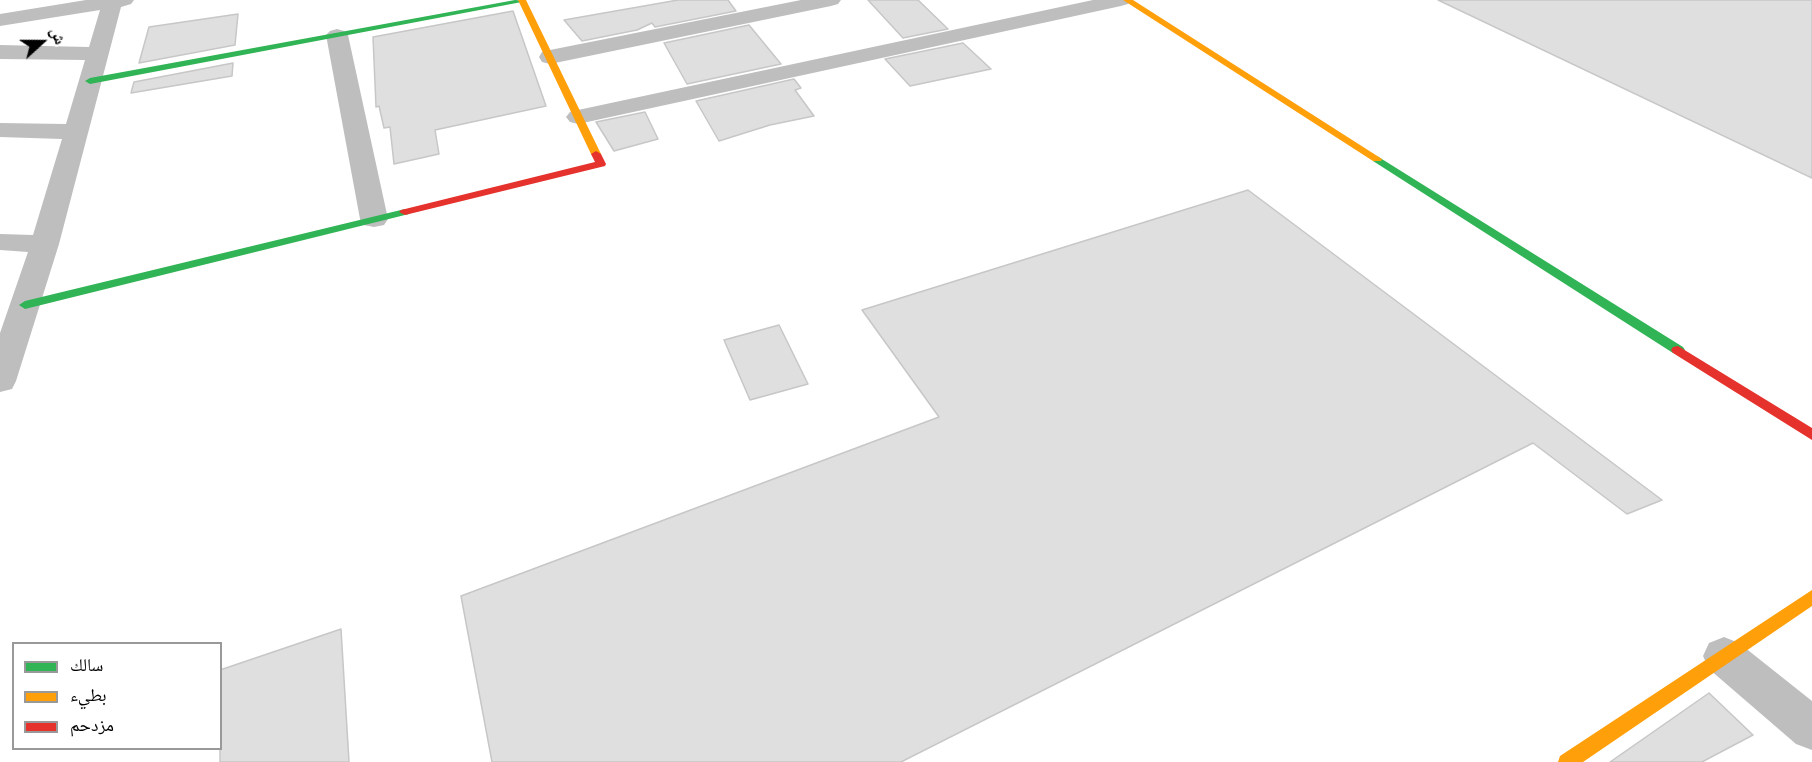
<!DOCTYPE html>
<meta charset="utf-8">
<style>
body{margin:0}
#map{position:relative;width:1812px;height:762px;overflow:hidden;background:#fff;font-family:"IBM Plex Sans","Noto Naskh Arabic",sans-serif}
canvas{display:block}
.legend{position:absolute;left:12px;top:642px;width:210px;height:108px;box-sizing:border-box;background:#fff;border:2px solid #999;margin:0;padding:8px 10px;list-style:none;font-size:18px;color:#000}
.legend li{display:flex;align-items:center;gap:12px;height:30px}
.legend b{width:30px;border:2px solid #999}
.north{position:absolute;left:12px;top:12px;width:60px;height:60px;-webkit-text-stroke:4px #fff;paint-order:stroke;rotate:69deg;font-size:16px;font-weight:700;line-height:24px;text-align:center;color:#000}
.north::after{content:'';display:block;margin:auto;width:21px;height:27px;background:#000;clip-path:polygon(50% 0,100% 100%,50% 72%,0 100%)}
</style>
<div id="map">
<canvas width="1812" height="762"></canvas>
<ul class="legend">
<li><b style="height:8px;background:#30b455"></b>سالك</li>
<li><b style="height:8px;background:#ff9f0a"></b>بطيء</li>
<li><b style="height:8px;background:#e5322d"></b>مزدحم</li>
</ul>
<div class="north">ش</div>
</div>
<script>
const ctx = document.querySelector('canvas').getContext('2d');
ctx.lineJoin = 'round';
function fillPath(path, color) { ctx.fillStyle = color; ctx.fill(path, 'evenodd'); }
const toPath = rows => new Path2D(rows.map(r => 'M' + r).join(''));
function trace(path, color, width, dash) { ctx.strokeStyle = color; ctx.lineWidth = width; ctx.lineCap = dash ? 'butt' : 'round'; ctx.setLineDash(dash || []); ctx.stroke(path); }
const building = toPath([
 [678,0,728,0,736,11,655,27,652,23,637,30,582,41,564,20,678,0],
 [868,0,918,0,948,29,903,38,868,0],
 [1438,0,1812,0,1812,178,1438,0],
 [513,11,546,106,435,130,439,154,394,164,390,127,384,128,379,106,376,107,373,37,513,11],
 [238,14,235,45,139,63,149,27,238,14],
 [749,25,781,64,687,84,664,43,749,25],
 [963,43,991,69,910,86,885,59,963,43],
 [233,63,232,76,131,93,134,82,233,63],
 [794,79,801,88,795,90,814,116,770,125,719,141,696,101,794,79],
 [645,112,658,139,614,151,596,122,645,112],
 [1248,190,1662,500,1627,514,1533,443,901,762,492,762,461,596,939,417,862,310,1248,190],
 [779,325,808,384,750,400,724,340,779,325],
 [341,629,349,762,220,762,220,670,341,629],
 [1709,693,1753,735,1702,762,1610,762,1709,693]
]);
fillPath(building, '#dfdfdf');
trace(building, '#c7c7c7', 1.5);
fillPath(toPath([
 [86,0,134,0,131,4,121,7,59,244,16,381,12,389,0,392,0,333,28,252,0,250,0,234,33,235,62,139,0,137,0,123,66,124,85,60,0,59,0,45,89,47,100,10,0,26,0,14,86,0],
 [801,0,841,0,838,4,831,6,550,64,542,62,539,57,542,52,550,50,801,0],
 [1093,0,1131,0,1128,4,1121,6,578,124,570,122,566,117,570,112,578,110,1093,0],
 [337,29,344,31,348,35,388,219,384,225,374,227,364,225,360,219,326,35,330,31,337,29],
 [1724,637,1739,643,1812,701,1812,750,1796,744,1709,669,1703,656,1709,643,1724,637]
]), '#bebebe');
fillPath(toPath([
 [515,0,527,1,90,84,85,81,90,78,515,0],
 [1377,156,1683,347,1685,350,1683,353,1673,353,1373,161,1373,157,1377,156],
 [405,209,411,212,409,214,25,309,19,305,25,301,405,209]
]), '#30b455');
fillPath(toPath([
 [518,0,526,0,601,154,600,156,596,157,591,154,518,0],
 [1123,0,1133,0,1382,159,1381,161,1373,161,1123,0],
 [1812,590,1812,606,1583,762,1558,762,1560,756,1812,590]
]), '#ff9f0a');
fillPath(toPath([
 [596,151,601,154,606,164,605,166,405,215,399,212,401,210,595,162,591,154,596,151],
 [1678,346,1812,428,1812,440,1673,353,1671,350,1673,347,1678,346]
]), '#e5322d');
</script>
